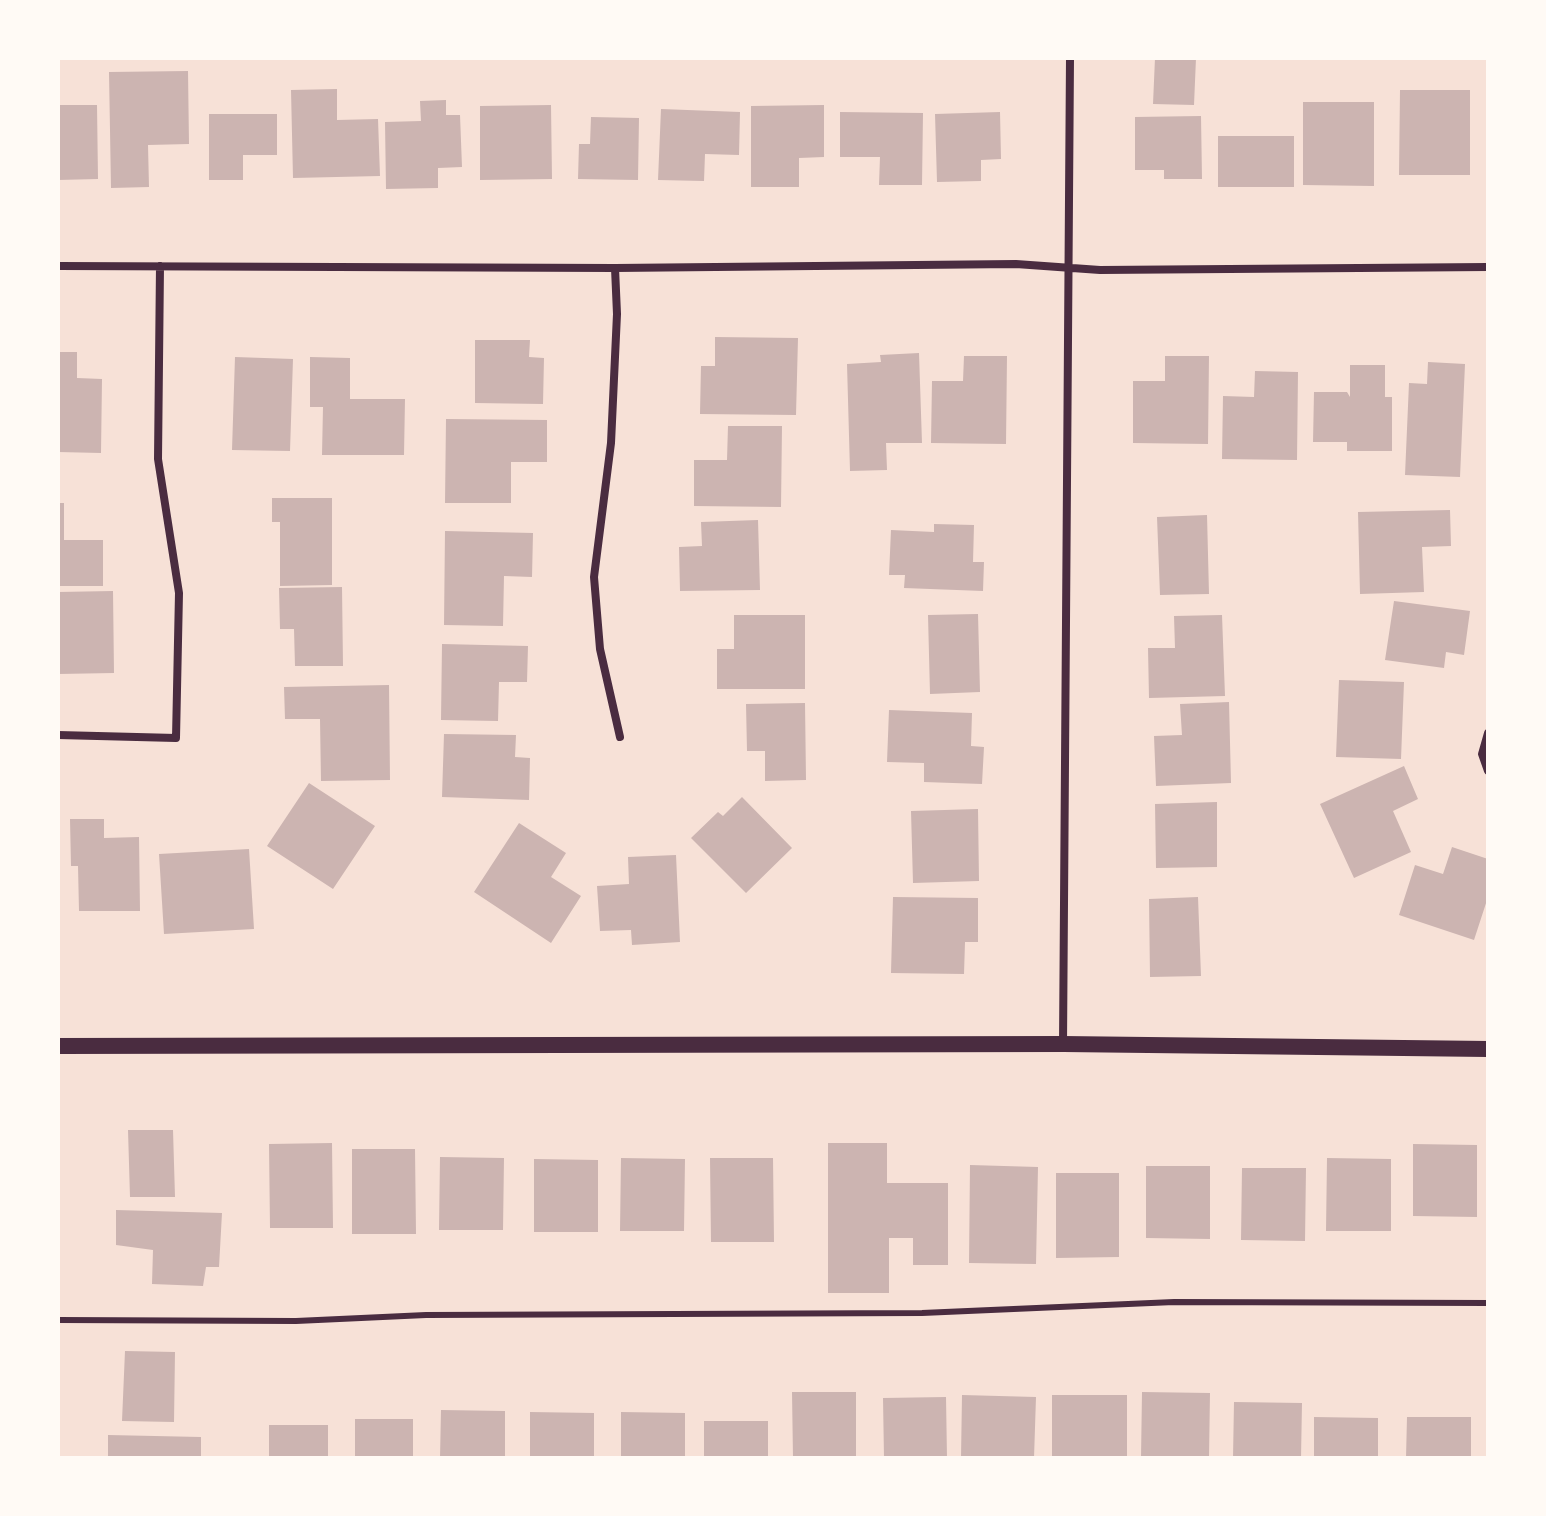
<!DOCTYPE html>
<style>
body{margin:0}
#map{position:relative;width:1546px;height:1516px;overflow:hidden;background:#f7e1d7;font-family:"Roboto Condensed",sans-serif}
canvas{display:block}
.frame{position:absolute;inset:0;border:60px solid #fffaf5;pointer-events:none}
</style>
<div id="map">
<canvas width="1546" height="1516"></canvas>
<div class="frame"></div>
</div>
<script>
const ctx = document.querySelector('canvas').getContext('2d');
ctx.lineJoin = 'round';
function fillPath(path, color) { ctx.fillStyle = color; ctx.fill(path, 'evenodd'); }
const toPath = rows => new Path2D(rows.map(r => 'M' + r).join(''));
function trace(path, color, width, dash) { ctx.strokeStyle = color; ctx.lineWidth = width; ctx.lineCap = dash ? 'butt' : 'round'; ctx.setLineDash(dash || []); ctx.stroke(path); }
fillPath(toPath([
 [1155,58,1196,58,1194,105,1153,104],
 [188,71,189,144,148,145,149,187,111,188,109,72],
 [337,89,337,120,378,119,380,176,293,178,291,90],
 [1400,90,1470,90,1470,175,1399,175],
 [446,100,446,115,460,115,462,167,438,168,438,188,386,189,385,122,421,121,420,101],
 [1303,102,1374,102,1374,186,1303,185],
 [58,105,97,105,98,179,58,180],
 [551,105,552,179,480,180,480,106],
 [824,105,824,157,799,158,799,187,751,187,751,106],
 [661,109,740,112,739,155,705,154,704,181,658,180],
 [840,112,923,113,922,185,879,185,880,157,840,157],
 [1000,112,1001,159,981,160,981,181,937,182,935,114],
 [209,114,277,114,277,155,243,155,243,180,209,180],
 [1201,116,1202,179,1164,179,1164,170,1135,170,1135,117],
 [591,117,639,118,638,180,578,179,579,144,590,144],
 [1218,136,1294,136,1294,187,1218,187],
 [715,337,798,338,796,415,700,414,701,366,715,366],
 [475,340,530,340,529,357,544,358,543,404,475,403],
 [58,352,77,352,77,378,102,379,101,453,58,452],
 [919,353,922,443,886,443,887,470,850,471,847,364,881,362,880,355],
 [964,356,1007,356,1006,444,931,443,932,381,963,381],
 [1165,356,1209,356,1208,444,1133,443,1133,381,1165,381],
 [235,357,293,359,290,451,232,450],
 [310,357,350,358,350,399,405,399,404,455,322,455,323,407,310,407],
 [1428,362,1465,364,1460,477,1405,475,1409,383,1427,384],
 [1350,365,1385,365,1385,397,1392,397,1392,451,1347,451,1347,442,1313,442,1314,392,1347,392,1350,397],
 [1255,371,1298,372,1297,460,1222,459,1223,396,1254,397],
 [446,419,547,420,547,462,511,462,511,503,445,503],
 [728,426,782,426,781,507,694,506,694,460,727,460],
 [272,498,332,498,332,585,280,586,280,522,272,522],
 [58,503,64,503,64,540,103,540,103,586,58,586],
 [1450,510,1451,546,1422,547,1424,592,1360,594,1358,512],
 [1207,515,1209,594,1160,595,1157,517],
 [758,520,760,590,680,591,679,547,702,546,701,522],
 [934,524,974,525,973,562,984,562,983,591,904,588,905,575,889,575,891,530,934,532],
 [445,531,533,533,532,577,504,576,503,626,444,625],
 [342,587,343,666,295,666,294,629,280,629,279,588],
 [113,591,114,673,58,674,58,592],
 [1394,601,1470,611,1464,655,1446,652,1444,668,1385,660],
 [978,614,980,692,930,694,928,615],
 [734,615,805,615,805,689,717,689,717,649,734,649],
 [1222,615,1225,696,1149,698,1148,648,1175,648,1174,616],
 [442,644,528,646,527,682,499,682,498,721,441,720],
 [1339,680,1404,682,1401,759,1336,757],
 [389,685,390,780,321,781,320,719,285,719,284,687],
 [1229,702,1231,783,1156,786,1154,736,1182,735,1180,704],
 [805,703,806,780,765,781,765,751,747,751,746,704],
 [889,710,972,713,971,746,984,747,982,784,924,782,924,763,887,762],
 [444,734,516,735,515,757,530,758,529,800,442,797],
 [1404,766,1418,799,1393,811,1411,852,1354,878,1320,804],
 [309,783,375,826,333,889,267,846],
 [742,797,792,848,746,893,691,838,718,812,723,816],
 [1217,802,1217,867,1156,868,1155,804],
 [978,809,979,881,913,883,911,811],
 [70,819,104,819,104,838,139,837,140,911,79,911,78,866,71,866],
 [519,823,566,853,551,877,581,896,551,943,474,892],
 [1452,847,1488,859,1488,897,1474,940,1399,915,1415,865,1443,874],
 [249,849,254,929,164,934,159,854],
 [676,855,680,942,632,945,631,930,600,931,597,886,629,884,628,857],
 [893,897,978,898,978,942,965,942,964,974,891,973],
 [1198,897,1201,976,1150,977,1149,899],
 [128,1130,173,1130,175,1197,130,1197],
 [332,1143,333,1228,270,1228,269,1144],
 [828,1143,887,1143,887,1183,948,1183,948,1265,913,1265,913,1238,889,1238,889,1293,828,1293],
 [1413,1144,1477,1145,1477,1217,1413,1216],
 [352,1149,415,1149,416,1234,352,1234],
 [440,1157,504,1158,503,1230,439,1230],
 [621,1158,685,1159,684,1231,620,1231],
 [710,1158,773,1158,774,1242,711,1242],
 [1327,1158,1391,1159,1391,1231,1326,1231],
 [534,1159,598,1160,598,1232,534,1232],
 [970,1165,1038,1167,1036,1264,969,1263],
 [1146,1166,1210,1166,1210,1239,1146,1238],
 [1242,1168,1306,1168,1305,1241,1241,1240],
 [1056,1173,1119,1173,1119,1257,1056,1258],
 [116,1210,222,1213,219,1267,206,1267,203,1286,152,1284,153,1250,116,1245],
 [125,1351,175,1352,174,1422,122,1421],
 [792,1392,856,1392,856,1458,793,1458],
 [1142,1392,1210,1393,1209,1458,1141,1458],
 [962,1395,1036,1397,1034,1458,961,1458],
 [1052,1395,1127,1395,1127,1458,1052,1458],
 [946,1397,947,1458,884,1458,883,1398],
 [1234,1402,1302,1403,1301,1458,1233,1458],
 [441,1410,505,1411,505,1458,440,1458],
 [530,1412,594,1413,594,1458,530,1458],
 [621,1412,685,1413,685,1458,621,1458],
 [1314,1417,1378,1418,1378,1458,1314,1458],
 [1407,1417,1471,1417,1471,1458,1406,1458],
 [355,1419,413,1419,413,1458,355,1458],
 [704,1421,768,1421,768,1458,704,1458],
 [269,1425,328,1425,328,1458,269,1458],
 [108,1435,201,1437,201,1458,108,1458]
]), '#ccb4b1');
trace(toPath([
 [58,1320,296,1321,426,1315,922,1313,1174,1302,1488,1303]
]), '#4a2c40', 6);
trace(toPath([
 [58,266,615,268,1016,264,1100,270,1488,267],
 [615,268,617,314,611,443,594,577,600,649,620,737],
 [1488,733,1482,754,1488,771],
 [58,735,176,738,179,593,158,459,160,266],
 [1063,1043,1070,58]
]), '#4a2c40', 8);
trace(toPath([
 [58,1046,1063,1044,1488,1049]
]), '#4a2c40', 16);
</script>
